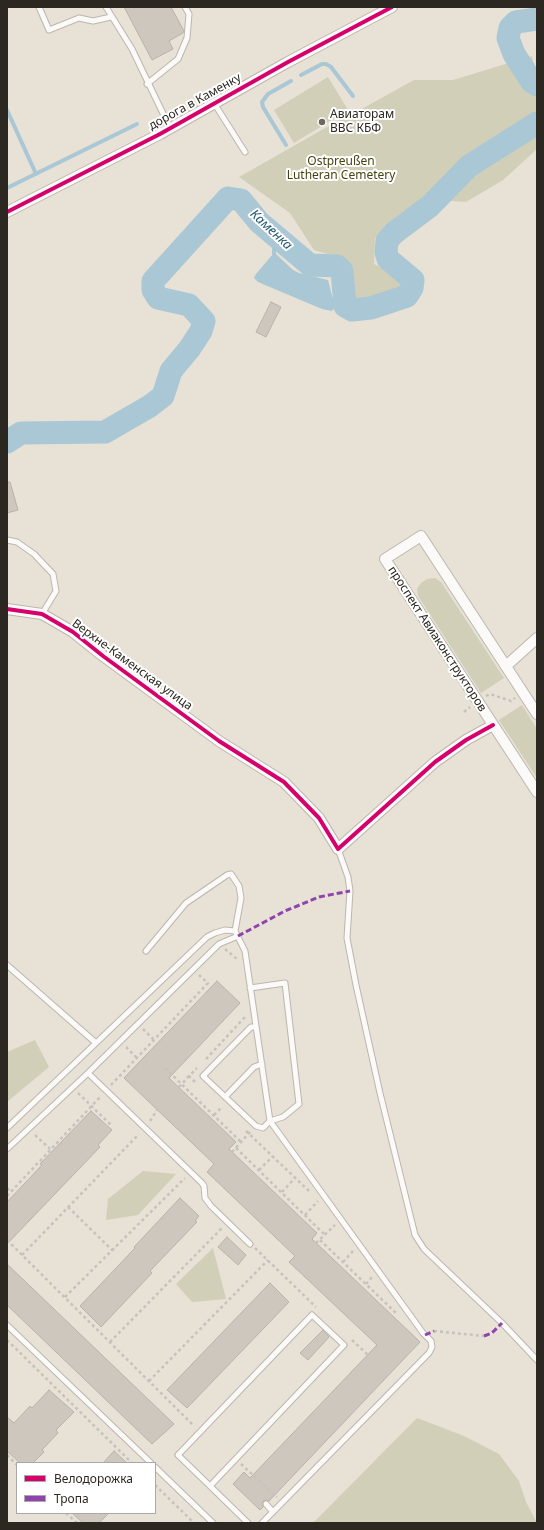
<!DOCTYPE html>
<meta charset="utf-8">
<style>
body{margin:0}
#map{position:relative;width:544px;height:1530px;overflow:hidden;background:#e7e1d6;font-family:"Noto Sans",sans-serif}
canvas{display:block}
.frame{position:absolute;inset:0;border:8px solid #2c2720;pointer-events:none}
.legend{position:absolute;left:16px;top:1462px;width:140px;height:52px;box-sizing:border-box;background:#fff;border:1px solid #aba9a6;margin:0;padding:5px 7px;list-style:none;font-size:12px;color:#2c2720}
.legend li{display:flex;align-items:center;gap:8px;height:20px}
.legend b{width:20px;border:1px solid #aba9a6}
</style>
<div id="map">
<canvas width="544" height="1530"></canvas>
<div class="frame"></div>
<ul class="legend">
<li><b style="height:5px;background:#d6006c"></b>Велодорожка</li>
<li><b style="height:5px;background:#8e44ad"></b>Тропа</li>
</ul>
</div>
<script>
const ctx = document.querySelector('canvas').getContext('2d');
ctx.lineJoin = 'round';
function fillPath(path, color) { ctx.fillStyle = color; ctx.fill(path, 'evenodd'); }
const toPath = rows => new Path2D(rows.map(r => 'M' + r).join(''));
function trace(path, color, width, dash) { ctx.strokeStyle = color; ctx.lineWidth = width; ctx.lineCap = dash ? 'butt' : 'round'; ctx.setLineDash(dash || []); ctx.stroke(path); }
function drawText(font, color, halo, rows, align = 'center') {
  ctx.font = font + ' "Noto Sans",sans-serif'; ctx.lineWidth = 4; ctx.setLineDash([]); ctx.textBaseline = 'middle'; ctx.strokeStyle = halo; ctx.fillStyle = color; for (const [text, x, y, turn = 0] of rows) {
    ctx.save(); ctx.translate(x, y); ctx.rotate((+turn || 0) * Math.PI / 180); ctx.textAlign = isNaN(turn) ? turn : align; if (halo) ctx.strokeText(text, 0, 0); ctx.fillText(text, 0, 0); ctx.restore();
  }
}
fillPath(toPath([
 [532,56,537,83,537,149,503,180,466,202,429,199,375,238,374,264,409,282,389,296,354,299,340,258,314,250,290,213,239,177,357,110,358,111,414,80,453,80],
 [328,77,348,110,294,143,274,110],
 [435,578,441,582,504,678,481,693,418,596,417,589,421,583,427,579],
 [522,705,537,729,537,778,499,720],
 [35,1040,49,1067,7,1102,7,1052],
 [143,1171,176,1174,138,1215,106,1220,108,1199],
 [213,1248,226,1299,192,1302,176,1284],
 [417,1418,464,1436,499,1454,519,1481,526,1502,537,1523,313,1523]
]), '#d1cfb8');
fillPath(toPath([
 [273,254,276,254,293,270,299,273,328,280,335,307,332,311,322,309,258,282,254,278,256,274]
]), '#a9c7d4');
trace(toPath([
 [301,75,322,64,326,64,331,67,353,96],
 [7,110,36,174],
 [286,145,263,107,262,102,268,94,291,81],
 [7,188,137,124],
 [274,254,274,247,277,239]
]), '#a9c7d4', 4);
trace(toPath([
 [537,19,516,22,510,28,508,38,514,54,532,82,537,85],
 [7,442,21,433,105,432,150,406,163,396,171,371,190,348,201,331,204,321,189,305,158,298,153,290,153,281,228,198,241,200,259,222,310,265,337,266,342,271,345,306,352,310,371,308,407,296,412,288,413,280,388,259,386,252,387,241,394,233,430,206,469,166,537,123]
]), '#a9c7d4', 23);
const building = toPath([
 [124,7,171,7,184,31,183,33,169,41,173,49,152,60,124,7],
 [271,302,281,307,266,337,256,332,271,302],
 [7,482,10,482,18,510,7,513,7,482],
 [217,981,240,1003,169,1078,236,1142,229,1149,317,1233,312,1239,420,1342,269,1501,266,1500,263,1501,263,1507,260,1510,233,1484,244,1472,250,1478,377,1345,289,1262,295,1256,207,1172,214,1164,124,1078,217,981],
 [91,1111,112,1130,98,1145,100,1147,7,1244,7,1202,42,1165,40,1164,91,1111],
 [180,1198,199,1216,195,1221,197,1222,150,1271,152,1273,101,1327,80,1306,135,1248,134,1247,180,1198],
 [227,1237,246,1255,238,1265,218,1247,227,1237],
 [7,1264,174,1424,152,1444,7,1305,7,1264],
 [270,1283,289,1302,187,1408,167,1390,270,1283],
 [323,1330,329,1337,308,1360,300,1353,323,1330],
 [49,1390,74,1412,56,1430,58,1433,42,1450,44,1452,33,1463,20,1463,7,1451,7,1417,14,1423,30,1406,32,1408,49,1390],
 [114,1451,127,1463,103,1463,114,1451],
 [72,1513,109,1513,99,1523,83,1523,72,1513]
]);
fillPath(building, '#cdc7be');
trace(building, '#b7b2aa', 1);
const lane = toPath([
 [39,7,49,30,79,18,93,21,111,17],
 [106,7,132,49,170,128],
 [147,84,178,59,187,38,189,14,185,7],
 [214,103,245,152],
 [7,540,17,542,34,554,53,574,56,591,42,614],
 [338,849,348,877,350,891,347,938,356,985,380,1093,415,1235,424,1249,502,1323,537,1360],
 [238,936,219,944,88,1073,202,1183,204,1186,205,1198,211,1206,250,1244],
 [146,951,186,903,227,875,231,874,239,886,241,898,235,931],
 [7,965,96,1043],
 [250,988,285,983,299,1104,283,1117,270,1121,263,1128,256,1126,203,1076,251,1027,256,1027],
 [225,1097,254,1067,262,1064],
 [7,1128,207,937,215,933,225,930,235,931,245,951,270,1121,423,1333,431,1341,432,1347,429,1353,262,1523],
 [7,1149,88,1073],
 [312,1315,344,1345,210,1486,178,1455,312,1315],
 [7,1325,151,1463],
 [155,1467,213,1523],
 [210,1486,248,1523],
 [266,1504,273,1512]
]);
const street = toPath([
 [7,212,160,134,288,62,392,7],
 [7,609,42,614,73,632,103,656,219,741,284,782,319,818,338,849,435,762,466,740,493,725],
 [506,666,537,638],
 [537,714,421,536,385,559,537,792]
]);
trace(lane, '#bcb7ae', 7);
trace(street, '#bcb7ae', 12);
trace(toPath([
 [486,696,490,694,511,701,515,698],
 [464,712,470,707],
 [225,949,237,959],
 [143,1029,154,1040],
 [126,1047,137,1058],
 [206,1059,246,1016],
 [165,1068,241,1142],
 [195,1082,189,1076,197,1068],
 [111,1085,208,983,199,975],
 [179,1087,189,1076],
 [78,1093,112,1126],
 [214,1115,222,1107],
 [150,1121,157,1110],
 [246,1131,309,1191],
 [35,1135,50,1149],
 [236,1148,325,1235],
 [232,1152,250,1132],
 [259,1170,273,1156],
 [7,1188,11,1192],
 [282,1192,295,1178],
 [7,1196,101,1096],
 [68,1207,112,1250],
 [305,1215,318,1201],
 [7,1240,194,1426],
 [320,1240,397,1314],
 [316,1243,335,1225],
 [255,1248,316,1307],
 [22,1255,139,1134],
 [343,1262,353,1251],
 [366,1284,372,1277],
 [65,1297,185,1178],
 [434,1331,484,1336],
 [7,1340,132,1463],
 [352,1340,368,1355],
 [110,1342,222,1228],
 [149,1381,268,1260],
 [7,1455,17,1465],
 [241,1464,277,1497],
 [155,1485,194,1523],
 [66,1513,77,1523]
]), '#c6c3bf', 2.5, [3, 3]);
trace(lane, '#fbfaf9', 5);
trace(street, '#fbfaf9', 10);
trace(toPath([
 [238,936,285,911,319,897,350,891],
 [425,1335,434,1331],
 [484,1336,492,1333,502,1323]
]), '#8e44ad', 3, [6, 3]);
trace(toPath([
 [7,212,160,134,288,62,392,7],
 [7,609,42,614,73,632,103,656,219,741,284,782,319,818,338,849,435,762,466,740,493,725]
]), '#d6006c', 4);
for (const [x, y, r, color] of [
 [322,122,4,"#6d6860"]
]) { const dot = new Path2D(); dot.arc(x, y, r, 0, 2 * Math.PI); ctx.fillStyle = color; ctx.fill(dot); trace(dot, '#fff', 1.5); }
drawText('12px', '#2c2720', '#fff', [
 ["дорога в Каменку",195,102,-29],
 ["проспект Авиаконструкторов",437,639,57],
 ["Верхне-Каменская улица",132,665,36]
]);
drawText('12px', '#2c2720', '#fff', [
 ["Авиаторам",330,115],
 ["ВВС КБФ",330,129]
], 'left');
drawText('12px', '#434411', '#fff', [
 ["Ostpreußen",341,162],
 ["Lutheran Cemetery",341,176]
]);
drawText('italic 13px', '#1e566f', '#fff', [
 ["Каменка",271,230,43]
]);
</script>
